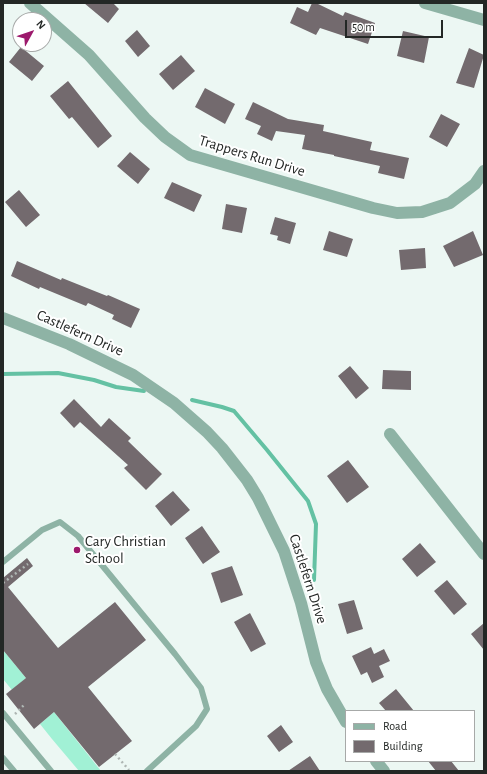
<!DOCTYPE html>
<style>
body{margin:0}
#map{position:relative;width:487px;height:774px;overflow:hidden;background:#ecf7f3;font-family:"Alegreya Sans",sans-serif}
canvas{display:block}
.frame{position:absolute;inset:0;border:4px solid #232725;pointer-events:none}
.legend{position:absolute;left:345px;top:710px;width:130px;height:52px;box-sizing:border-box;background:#fff;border:1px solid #a7a9a8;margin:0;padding:5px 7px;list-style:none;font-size:12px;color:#232725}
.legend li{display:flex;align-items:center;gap:8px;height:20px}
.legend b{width:20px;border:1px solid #a7a9a8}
.north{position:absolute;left:12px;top:12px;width:40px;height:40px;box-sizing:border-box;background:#fff;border:1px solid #a7a9a8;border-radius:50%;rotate:50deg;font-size:11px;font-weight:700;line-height:16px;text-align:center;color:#232725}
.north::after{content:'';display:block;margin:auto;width:14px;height:18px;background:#9c196c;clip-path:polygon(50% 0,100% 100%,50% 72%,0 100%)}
.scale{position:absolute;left:345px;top:20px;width:98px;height:18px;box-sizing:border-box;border:2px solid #232725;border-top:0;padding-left:5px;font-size:12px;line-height:14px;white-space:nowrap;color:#232725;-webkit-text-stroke:3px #fff;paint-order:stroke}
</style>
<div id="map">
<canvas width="487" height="774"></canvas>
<div class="frame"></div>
<ul class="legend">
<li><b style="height:5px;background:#8eb3a5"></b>Road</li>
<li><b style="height:11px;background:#736a6e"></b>Building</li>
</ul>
<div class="north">N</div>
<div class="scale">50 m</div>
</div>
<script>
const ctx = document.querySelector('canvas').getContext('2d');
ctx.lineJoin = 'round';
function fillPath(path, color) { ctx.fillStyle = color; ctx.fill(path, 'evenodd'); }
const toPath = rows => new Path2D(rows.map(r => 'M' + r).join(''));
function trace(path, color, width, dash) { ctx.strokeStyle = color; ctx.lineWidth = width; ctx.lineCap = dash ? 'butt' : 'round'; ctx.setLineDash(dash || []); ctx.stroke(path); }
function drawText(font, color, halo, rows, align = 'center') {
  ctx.font = font + ' "Alegreya Sans",sans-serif'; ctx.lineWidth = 4; ctx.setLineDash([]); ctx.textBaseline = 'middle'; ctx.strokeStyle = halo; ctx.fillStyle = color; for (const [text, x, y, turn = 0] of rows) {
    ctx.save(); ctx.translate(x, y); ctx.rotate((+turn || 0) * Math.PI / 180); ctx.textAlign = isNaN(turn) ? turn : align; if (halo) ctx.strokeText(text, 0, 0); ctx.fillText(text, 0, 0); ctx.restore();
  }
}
fillPath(toPath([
 [3,650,26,678,12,690,3,679],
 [54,712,101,771,79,771,52,739,40,724]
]), '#a1f1d5');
trace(toPath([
 [3,374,58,373,94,380,116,387,144,391],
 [192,400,222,407,234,411,267,450,308,501,316,524,314,580]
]), '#64c1a3', 4);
fillPath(toPath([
 [84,3,113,3,119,9,108,23],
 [312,3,316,3,343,16,345,12,375,23,368,44,320,28,316,35,290,23,297,7,308,12],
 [137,30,150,46,138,57,125,41],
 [403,31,429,37,424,63,397,56],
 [21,47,44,66,32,81,9,62],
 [469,48,484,55,474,88,456,83],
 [181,55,195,71,173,90,159,74],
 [68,81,112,136,98,148,72,117,69,119,50,96],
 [205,88,235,104,225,124,195,107],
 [253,102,288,119,324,125,323,131,372,142,370,150,409,158,404,179,378,173,380,166,334,156,334,155,302,149,305,135,276,131,272,141,257,134,261,126,245,119],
 [441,114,460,124,447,147,429,137],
 [130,152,150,169,138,184,117,166],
 [172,182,202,195,194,212,164,198],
 [19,190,40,215,26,227,5,202],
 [226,204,247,208,242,233,222,229],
 [275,217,296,223,290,244,277,240,278,236,270,234],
 [329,231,353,239,347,257,323,250],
 [473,231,483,255,454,267,443,246],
 [425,248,426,268,401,270,399,250],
 [17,261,61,280,62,278,107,296,108,295,140,309,131,328,112,319,114,315,88,303,86,306,40,287,39,289,11,276],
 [350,366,369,388,356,399,338,376],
 [383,370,411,371,411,390,382,389],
 [74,399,101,427,109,418,131,438,128,441,162,474,146,490,124,468,128,465,80,422,74,428,60,413],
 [348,460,369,487,347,503,327,476],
 [173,491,190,510,171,526,155,506],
 [202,526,220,552,203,564,185,538],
 [420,543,436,562,417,577,402,559],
 [27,558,33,566,8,587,58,648,115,602,146,640,88,687,132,741,99,767,54,712,34,729,6,694,26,678,3,650,3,578],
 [232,566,243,595,221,603,211,573],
 [447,580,467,604,454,615,434,591],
 [354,600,363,629,347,634,338,604],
 [250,613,266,644,251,652,234,622],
 [484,623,484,650,471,634],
 [371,647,374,654,384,649,390,661,379,666,384,677,372,683,367,672,361,675,352,656],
 [396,689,414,711,386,711,379,703],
 [281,725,293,742,279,752,267,736],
 [310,756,320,771,288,771],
 [428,761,451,761,459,771,436,771]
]), '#736a6e');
trace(toPath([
 [3,583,28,564],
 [15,714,24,705],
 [115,754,129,770]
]), '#aeb6b3', 2.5, [2, 3]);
trace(toPath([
 [3,562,42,530,60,522,78,536,175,654,201,688,207,709,196,726,147,771],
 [3,713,51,771],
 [3,758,14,771]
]), '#8eb3a5', 6);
trace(toPath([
 [30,3,89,55,145,118,165,137,190,155,373,208,397,213,422,212,450,203,475,184,484,171],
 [425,3,484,20],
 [3,318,69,344,133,375,174,403,207,432,222,448,247,480,258,498,284,551,301,603,316,662,327,689,346,722],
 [390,434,484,554],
 [376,761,384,771]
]), '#8eb3a5', 12);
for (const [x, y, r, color] of [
 [77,550,4,"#9c196c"]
]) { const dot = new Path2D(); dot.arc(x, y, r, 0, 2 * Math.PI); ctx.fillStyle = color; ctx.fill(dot); trace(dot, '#fff', 1.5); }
drawText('15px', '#232725', '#fff', [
 ["Trappers Run Drive",252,156,17],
 ["Castlefern Drive",80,333,24],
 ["Castlefern Drive",308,579,72]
]);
drawText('15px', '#232725', '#fff', [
 ["Cary Christian",85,541],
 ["School",85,558]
], 'left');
</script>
